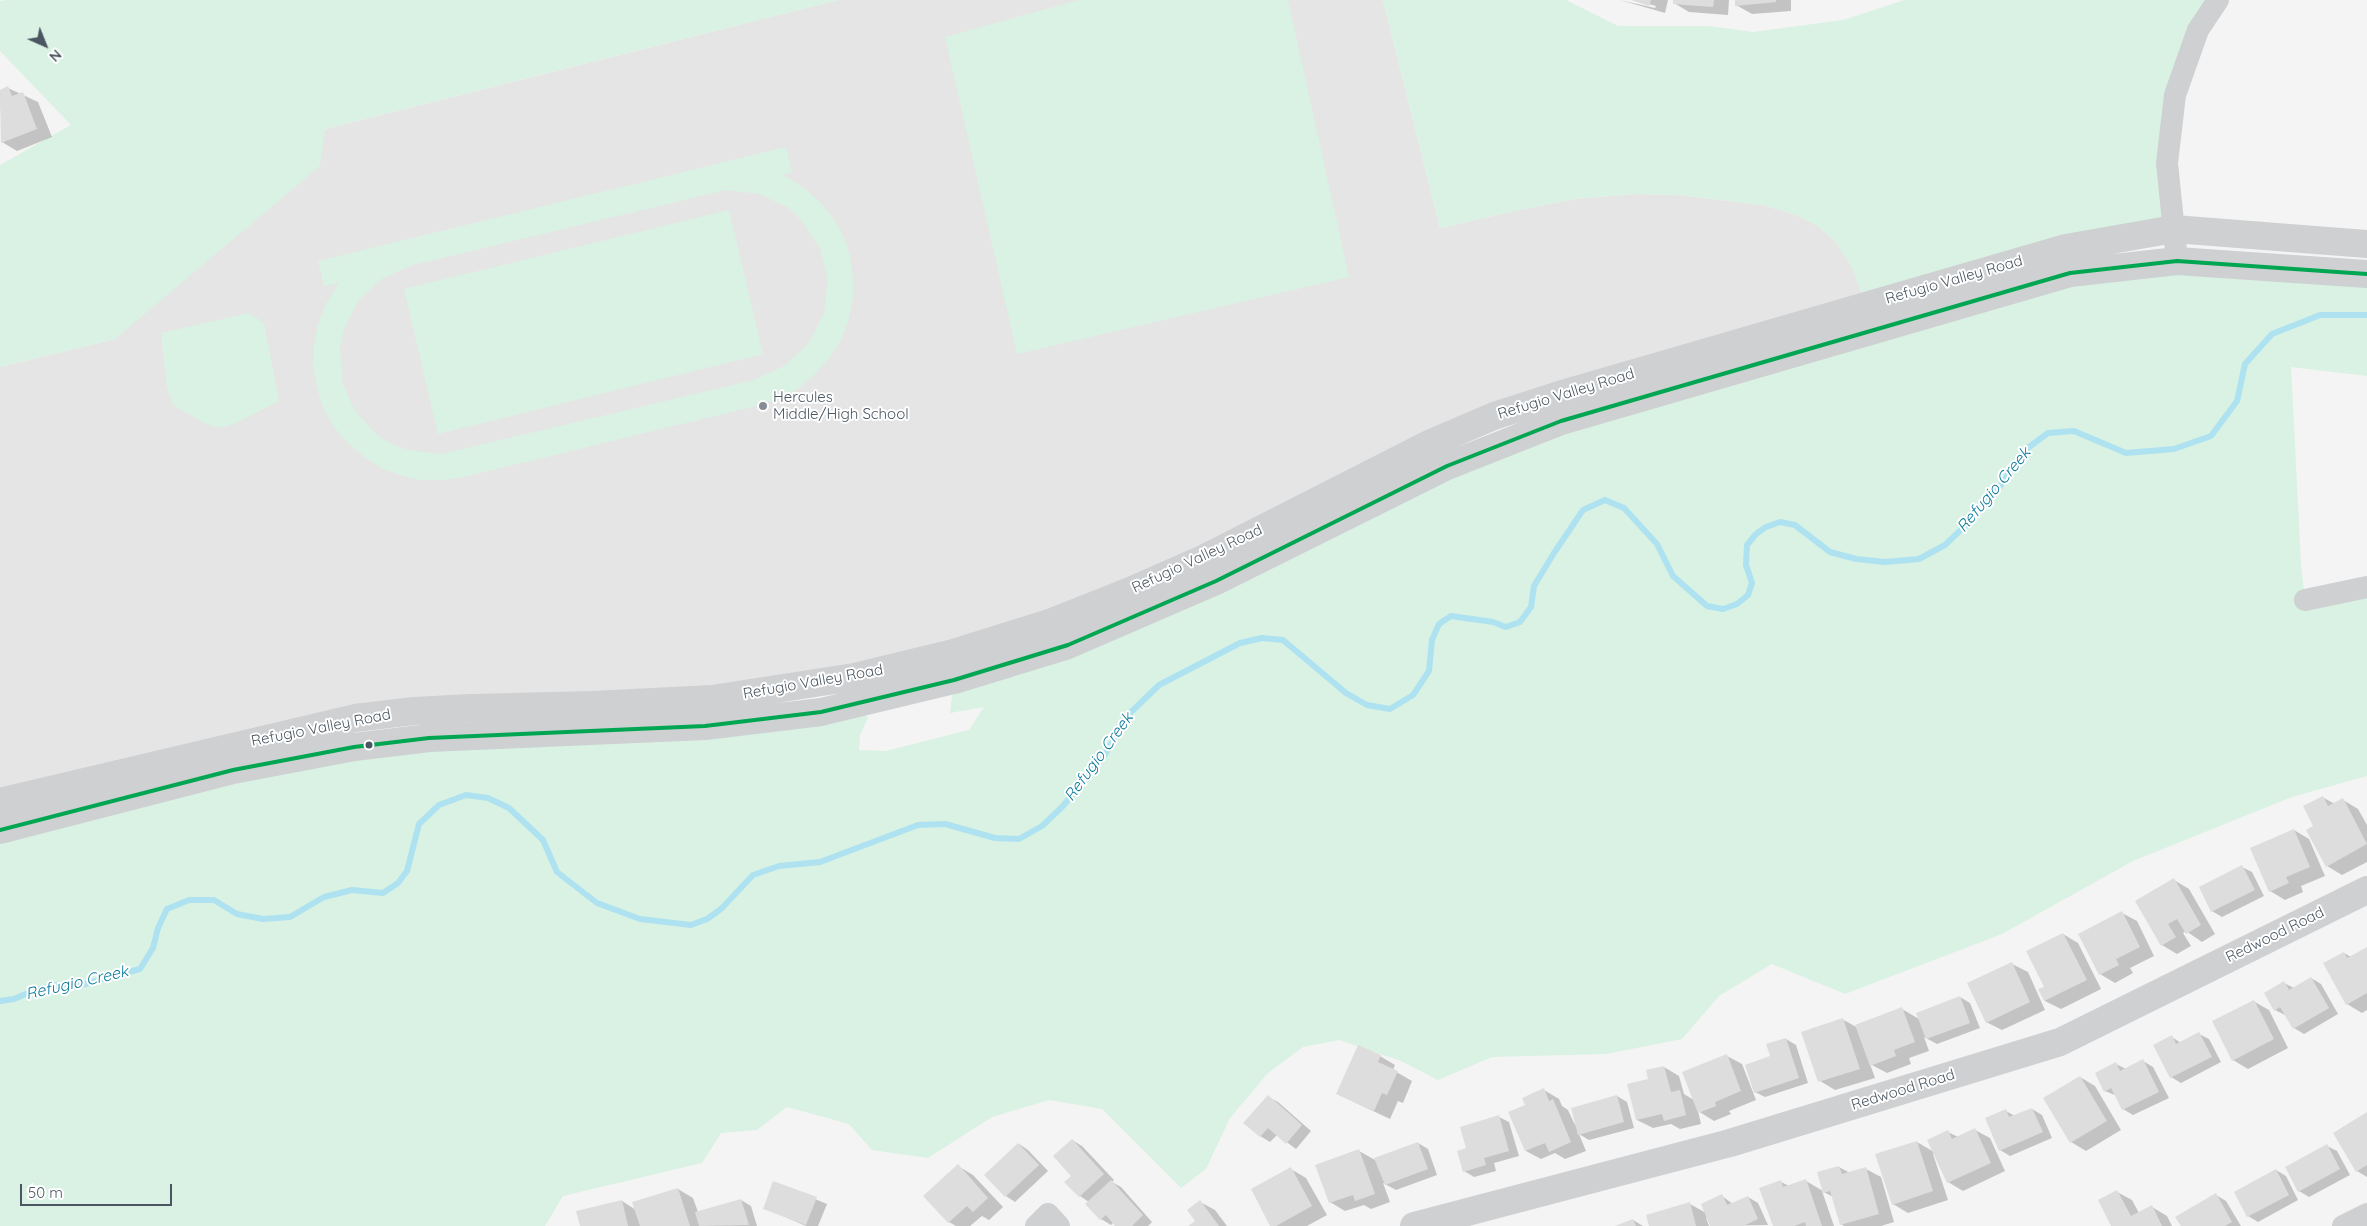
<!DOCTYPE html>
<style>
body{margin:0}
#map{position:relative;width:2367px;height:1226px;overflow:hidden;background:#f4f4f4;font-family:Quicksand,sans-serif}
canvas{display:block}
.north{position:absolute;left:20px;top:20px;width:50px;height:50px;-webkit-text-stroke:4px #fff;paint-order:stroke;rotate:136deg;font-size:14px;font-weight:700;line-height:20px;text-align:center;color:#4a5661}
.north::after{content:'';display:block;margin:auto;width:18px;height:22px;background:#4a5661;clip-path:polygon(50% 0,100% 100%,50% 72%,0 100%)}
.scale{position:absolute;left:20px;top:1184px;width:152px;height:22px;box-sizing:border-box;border:2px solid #4a5661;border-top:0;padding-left:6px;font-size:15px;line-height:18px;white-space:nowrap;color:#4a5661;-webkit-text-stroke:4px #fff;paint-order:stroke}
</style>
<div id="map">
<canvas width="2367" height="1226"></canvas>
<div class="north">N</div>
<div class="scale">50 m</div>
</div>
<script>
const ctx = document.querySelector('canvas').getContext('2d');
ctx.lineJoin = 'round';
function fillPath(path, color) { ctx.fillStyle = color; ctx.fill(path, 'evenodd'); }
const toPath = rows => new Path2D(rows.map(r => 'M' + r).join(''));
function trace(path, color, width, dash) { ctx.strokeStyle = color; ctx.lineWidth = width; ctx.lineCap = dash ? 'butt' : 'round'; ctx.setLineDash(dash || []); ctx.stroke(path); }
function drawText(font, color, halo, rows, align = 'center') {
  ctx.font = font + ' Quicksand,sans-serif'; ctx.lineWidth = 4; ctx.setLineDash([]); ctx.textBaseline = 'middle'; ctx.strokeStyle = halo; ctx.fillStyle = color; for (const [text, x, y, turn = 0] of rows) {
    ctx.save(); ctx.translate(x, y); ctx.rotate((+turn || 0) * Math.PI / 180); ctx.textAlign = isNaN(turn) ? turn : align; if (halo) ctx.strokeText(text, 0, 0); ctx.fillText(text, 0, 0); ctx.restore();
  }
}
fillPath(toPath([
 [838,0,1383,0,1440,228,1514,211,1575,199,1634,194,1678,195,1763,205,1796,215,1818,226,1835,241,1852,267,1866,306,1559,395,1206,558,854,677,471,708,0,802,0,367,115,339,325,129]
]), '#e6e5e6');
fillPath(toPath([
 [6,0,838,0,325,129,320,166,115,339,0,367,0,165,71,125,0,51,0,1],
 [1079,0,1288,0,1349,277,1017,354,945,37],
 [1383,0,1566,0,1618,26,1709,26,1753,32,1843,20,1905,0,2218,0,2175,95,2174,229,1866,306,1852,267,1835,241,1818,226,1796,215,1763,205,1678,195,1634,194,1575,199,1514,211,1440,228],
 [786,147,792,172,783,175,804,188,820,202,833,218,844,237,850,257,853,278,853,299,848,321,841,340,829,359,815,374,799,388,780,398,760,405,464,477,443,480,421,480,400,475,381,468,363,456,347,442,333,426,323,407,317,387,313,366,314,345,318,324,326,304,339,283,324,286,318,261],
 [726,190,759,194,789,208,801,220,820,248,828,280,824,313,809,343,784,366,754,380,441,454,408,450,392,444,378,436,355,411,342,381,340,347,343,331,358,301,383,278,413,265],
 [729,210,763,354,438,434,404,289],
 [2070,273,2367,274,2367,376,2291,367,2301,564,2305,600,2367,587,2367,776,2292,797,2133,861,2002,934,1845,994,1772,964,1719,996,1682,1039,1606,1054,1492,1057,1438,1080,1401,1061,1339,1040,1303,1047,1268,1073,1230,1118,1206,1169,1181,1188,1102,1109,1049,1100,992,1117,928,1158,872,1150,849,1124,787,1107,757,1130,721,1133,702,1163,563,1196,545,1226,0,1226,0,830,233,770,858,703,868,718,860,735,859,750,886,751,969,730,984,707,950,713,954,680,1447,466],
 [249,313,264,323,279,401,234,424,220,428,206,424,173,405,167,388,161,333]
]), '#d9f2e3');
fillPath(toPath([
 [1620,0,1655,8,1656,6,1633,0,1668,0,1665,13],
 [1674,0,1729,0,1728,15,1689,12,1674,3],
 [1736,0,1791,0,1791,11,1752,14,1736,5],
 [8,88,38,102,52,137,17,151,2,142,0,91],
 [2322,797,2335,804,2343,800,2358,809,2367,825,2367,862,2342,875,2327,866,2315,827],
 [2294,830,2309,839,2325,876,2301,886,2303,892,2285,900,2270,891],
 [2242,867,2252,872,2264,896,2222,917,2212,911],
 [2174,880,2189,889,2215,934,2202,942,2186,931,2183,933,2191,946,2177,954,2162,945],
 [2122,913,2137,921,2154,956,2130,968,2133,973,2115,983,2100,974],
 [2063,934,2078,943,2101,989,2061,1009,2045,1001,2040,990,2046,987],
 [2367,949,2367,1010,2362,1013,2347,1004,2344,953,2351,957],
 [2012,964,2028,972,2045,1010,2002,1030,1986,1022],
 [2311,978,2321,984,2338,1014,2304,1034,2294,1028,2285,1015,2275,1010,2284,983,2294,988],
 [1960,997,1970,1003,1980,1028,1937,1044,1924,1037,1929,1051,1909,1058,1911,1064,1887,1073,1870,1064,1875,1078,1835,1090,1820,1081,1842,1019,1858,1028,1902,1009,1919,1019],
 [2253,1001,2269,1010,2288,1048,2248,1069,2233,1060],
 [2199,1034,2209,1039,2221,1062,2181,1083,2171,1077,2172,1037,2181,1043],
 [1786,1039,1796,1045,1808,1083,1765,1097,1755,1092,1772,1057],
 [1380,1056,1395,1065,1393,1070,1412,1081,1403,1103,1398,1101,1390,1119,1337,1094],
 [1727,1056,1742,1064,1756,1100,1729,1111,1731,1114,1714,1121,1698,1111,1701,1124,1680,1129,1671,1124,1653,1128,1637,1120,1650,1080,1664,1067,1679,1076,1684,1094,1694,1100],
 [2143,1061,2153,1067,2169,1098,2133,1115,2123,1109,2117,1096,2105,1091,2116,1064,2126,1069],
 [2080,1077,2095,1086,2121,1130,2086,1151,2071,1142],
 [1544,1090,1559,1099,1562,1106,1568,1110,1575,1125,1617,1096,1627,1102,1634,1128,1589,1140,1579,1134,1586,1151,1565,1159,1555,1153,1541,1159,1526,1151,1527,1106],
 [1268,1097,1278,1102,1311,1131,1296,1149,1277,1135,1270,1142,1260,1136],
 [2032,1109,2042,1115,2052,1138,2010,1156,2000,1150,2006,1111,2015,1116],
 [2367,1114,2367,1177,2357,1171],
 [1499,1117,1509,1122,1519,1156,1494,1163,1496,1171,1474,1177,1464,1171,1468,1149],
 [1975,1130,1990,1138,2005,1171,1963,1191,1948,1182,1934,1154,1933,1154,1948,1200,1908,1213,1893,1204,1917,1142,1934,1152,1948,1132,1958,1137],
 [1072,1140,1082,1146,1114,1180,1112,1182,1121,1187,1152,1222,1148,1226,1117,1226,1114,1222,1111,1225,1101,1219,1089,1202,1080,1196,1066,1182,1073,1176],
 [1418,1143,1428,1149,1437,1175,1396,1190,1383,1183,1390,1202,1371,1209,1364,1205,1345,1211,1330,1202,1359,1151,1377,1161],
 [1019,1144,1028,1150,1048,1171,1015,1202,1006,1196],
 [2327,1146,2337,1151,2350,1175,2309,1197,2299,1191],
 [958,1166,973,1175,1003,1207,989,1220,982,1216,970,1226,956,1226,949,1222,925,1196],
 [1839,1167,1850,1173,1866,1169,1881,1177,1894,1222,1881,1226,1844,1226,1841,1224,1833,1197,1822,1191,1834,1226,1774,1226,1781,1182,1789,1186,1806,1181,1823,1191],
 [1291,1169,1306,1178,1327,1215,1307,1226,1272,1226],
 [2276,1170,2286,1176,2298,1200,2258,1222,2248,1216],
 [774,1182,827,1204,818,1226,806,1226,764,1208],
 [678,1189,693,1198,698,1212,741,1200,751,1206,757,1226,581,1226,622,1201,636,1210],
 [2117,1192,2132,1200,2139,1213,2152,1207,2167,1216,2172,1226,2113,1226],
 [2216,1195,2226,1201,2241,1226,2182,1226],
 [1722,1196,1733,1204,1748,1197,1758,1203,1768,1225,1712,1226,1708,1218,1706,1218,1709,1226,1651,1226,1690,1204,1706,1213],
 [1200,1202,1215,1210,1227,1226,1190,1226,1197,1221],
 [1633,1220,1643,1226,1618,1226]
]), '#0003');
trace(toPath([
 [0,1001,14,999,35,990,58,985,85,984,140,969,153,948,158,928,167,909,189,900,214,900,237,914,263,919,290,917,324,897,352,890,383,893,398,883,407,871,419,824,439,805,466,795,488,798,509,808,543,840,557,872,597,903,640,919,691,925,707,919,721,909,753,875,779,866,820,862,918,825,945,824,995,838,1019,839,1042,826,1062,807,1103,758,1127,716,1159,685,1240,643,1262,638,1283,640,1346,693,1367,705,1390,709,1413,695,1429,671,1432,640,1439,624,1451,616,1493,622,1506,627,1520,622,1531,607,1534,586,1554,553,1583,510,1605,500,1624,508,1657,544,1673,576,1707,606,1723,609,1737,604,1748,595,1752,583,1746,565,1747,545,1756,534,1766,527,1780,522,1795,525,1830,552,1856,559,1885,562,1919,559,1945,545,1966,525,2001,485,2025,450,2048,433,2074,431,2126,453,2174,449,2211,436,2237,401,2245,364,2272,334,2320,315,2367,315]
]), '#aee2f0', 6);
fillPath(toPath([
 [1631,0,1651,0,1649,6],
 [1673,0,1714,0,1713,7,1673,4],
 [1735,0,1776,0,1776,2,1735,6],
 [8,86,12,96,23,92,37,129,1,143,0,90],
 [2323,796,2328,806,2343,798,2367,844,2326,867,2306,830,2313,826,2303,806],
 [2294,829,2310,867,2286,877,2289,883,2269,892,2250,848],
 [2242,865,2255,890,2211,912,2199,887],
 [2174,878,2201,925,2186,934,2177,919,2168,924,2176,937,2161,946,2135,901],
 [2122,911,2140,947,2116,959,2119,965,2099,975,2078,934],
 [2063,933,2087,980,2044,1001,2038,989,2044,987,2026,951],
 [2367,947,2367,993,2346,1005,2323,963,2344,952,2347,958],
 [2012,962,2030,1002,1986,1023,1967,983],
 [2311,977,2329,1008,2293,1029,2280,1007,2274,1011,2264,993,2284,981,2289,990],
 [1960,996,1970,1023,1926,1039,1916,1013],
 [2254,1000,2274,1039,2232,1061,2212,1021],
 [1902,1007,1915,1042,1894,1050,1896,1056,1870,1066,1855,1025],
 [1843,1018,1860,1069,1818,1082,1801,1032],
 [2199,1032,2212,1057,2170,1078,2153,1045,2172,1035,2176,1044],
 [1786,1038,1799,1078,1754,1093,1745,1065,1770,1056,1766,1044],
 [1358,1045,1381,1055,1378,1062,1398,1071,1387,1095,1382,1093,1374,1111,1336,1094],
 [1727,1054,1741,1091,1715,1102,1716,1106,1698,1113,1682,1072],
 [2143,1059,2159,1092,2122,1110,2111,1088,2104,1092,2095,1073,2116,1062,2120,1071],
 [1664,1066,1671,1092,1680,1090,1686,1115,1664,1121,1662,1114,1636,1120,1627,1084,1648,1079,1646,1070],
 [2080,1076,2107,1121,2070,1143,2043,1098],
 [1544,1088,1549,1101,1553,1099,1571,1142,1549,1152,1545,1143,1525,1151,1508,1112,1525,1105,1522,1098],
 [1268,1095,1302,1125,1286,1144,1268,1128,1260,1137,1243,1123],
 [1617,1095,1624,1122,1578,1135,1571,1108],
 [2032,1108,2043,1132,1999,1151,1985,1118,2006,1109,2009,1117],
 [2367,1112,2367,1165,2356,1172,2333,1133],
 [1499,1115,1509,1151,1484,1158,1486,1165,1463,1172,1457,1151,1466,1148,1460,1127],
 [1975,1128,1991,1163,1947,1183,1927,1140,1948,1130,1952,1139],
 [1072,1139,1104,1174,1079,1197,1064,1182,1071,1176,1053,1156],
 [1917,1141,1933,1191,1892,1205,1875,1154],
 [1418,1142,1428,1169,1385,1185,1374,1158],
 [1018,1143,1039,1165,1005,1197,984,1175],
 [2327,1144,2340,1169,2298,1192,2285,1167],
 [1359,1149,1375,1194,1355,1201,1353,1195,1329,1203,1315,1165],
 [958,1164,988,1198,973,1212,967,1206,948,1223,923,1196],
 [1839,1166,1842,1174,1866,1167,1879,1214,1840,1225,1830,1191,1823,1193,1817,1172],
 [1291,1167,1312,1206,1276,1226,1270,1226,1251,1189],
 [2276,1169,2289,1195,2247,1217,2234,1192],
 [1806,1179,1822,1226,1806,1226,1805,1222,1794,1226,1773,1226,1759,1188,1781,1180,1783,1187],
 [1111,1180,1143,1215,1132,1226,1115,1226,1106,1215,1100,1220,1085,1204],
 [773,1181,817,1197,806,1225,763,1209],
 [678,1188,690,1226,640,1226,632,1202],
 [2117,1190,2131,1216,2152,1205,2162,1226,2111,1226,2098,1200],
 [2216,1193,2232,1222,2225,1226,2181,1226,2175,1217],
 [1722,1194,1727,1205,1748,1196,1758,1219,1743,1226,1710,1226,1701,1204],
 [741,1199,749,1225,699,1226,695,1212],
 [622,1200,628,1226,580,1226,576,1211],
 [1200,1200,1219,1226,1188,1226,1195,1221,1187,1210],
 [1690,1202,1696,1226,1649,1226,1646,1215],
 [1633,1219,1636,1226,1615,1226]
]), '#ddddde');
trace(toPath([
 [2177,261,2167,163,2175,95,2198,30,2218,0],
 [2305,600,2367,587],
 [1036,1226,1048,1214,1059,1226],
 [2343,1226,2367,1214]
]), '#ced0d2', 22);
trace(toPath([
 [0,802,355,718,414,711,471,708,592,705,712,699,854,677,953,653,1052,622,1130,591,1205,558,1431,443,1494,416,1559,395,2066,248,2174,229,2367,244],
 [0,830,233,770,354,747,429,738,705,726,821,712,954,680,1068,645,1216,581,1447,466,1561,421,2070,273,2177,261,2367,274],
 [1414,1226,1730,1143,2060,1042,2367,890]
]), '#ced0d2', 28);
trace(toPath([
 [0,830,233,770,354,747,429,738,705,726,821,712,954,680,1068,645,1216,581,1447,466,1561,421,2070,273,2177,261,2367,274]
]), '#00a651', 4);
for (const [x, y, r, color] of [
 [763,406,5,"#868d94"],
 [369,745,4.5,"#4a5661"]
]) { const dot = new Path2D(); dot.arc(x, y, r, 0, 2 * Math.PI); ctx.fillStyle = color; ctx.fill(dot); trace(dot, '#fff', 2); }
drawText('15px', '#4a5661', '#fff', [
 ["Refugio Valley Road",1954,280,-16],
 ["Refugio Valley Road",1566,394,-17],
 ["Refugio Valley Road",1197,559,-25],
 ["Refugio Valley Road",813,682,-10],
 ["Refugio Valley Road",321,728,-11],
 ["Redwood Road",2275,935,-26],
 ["Redwood Road",1903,1090,-17]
]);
drawText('15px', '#4a5661', '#fff', [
 ["Hercules",773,397],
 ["Middle/High School",773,414]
], 'left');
drawText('italic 16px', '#0c7c9b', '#fff', [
 ["Refugio Creek",1994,490,-50],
 ["Refugio Creek",1099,757,-54],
 ["Refugio Creek",77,983,-13]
]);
</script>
